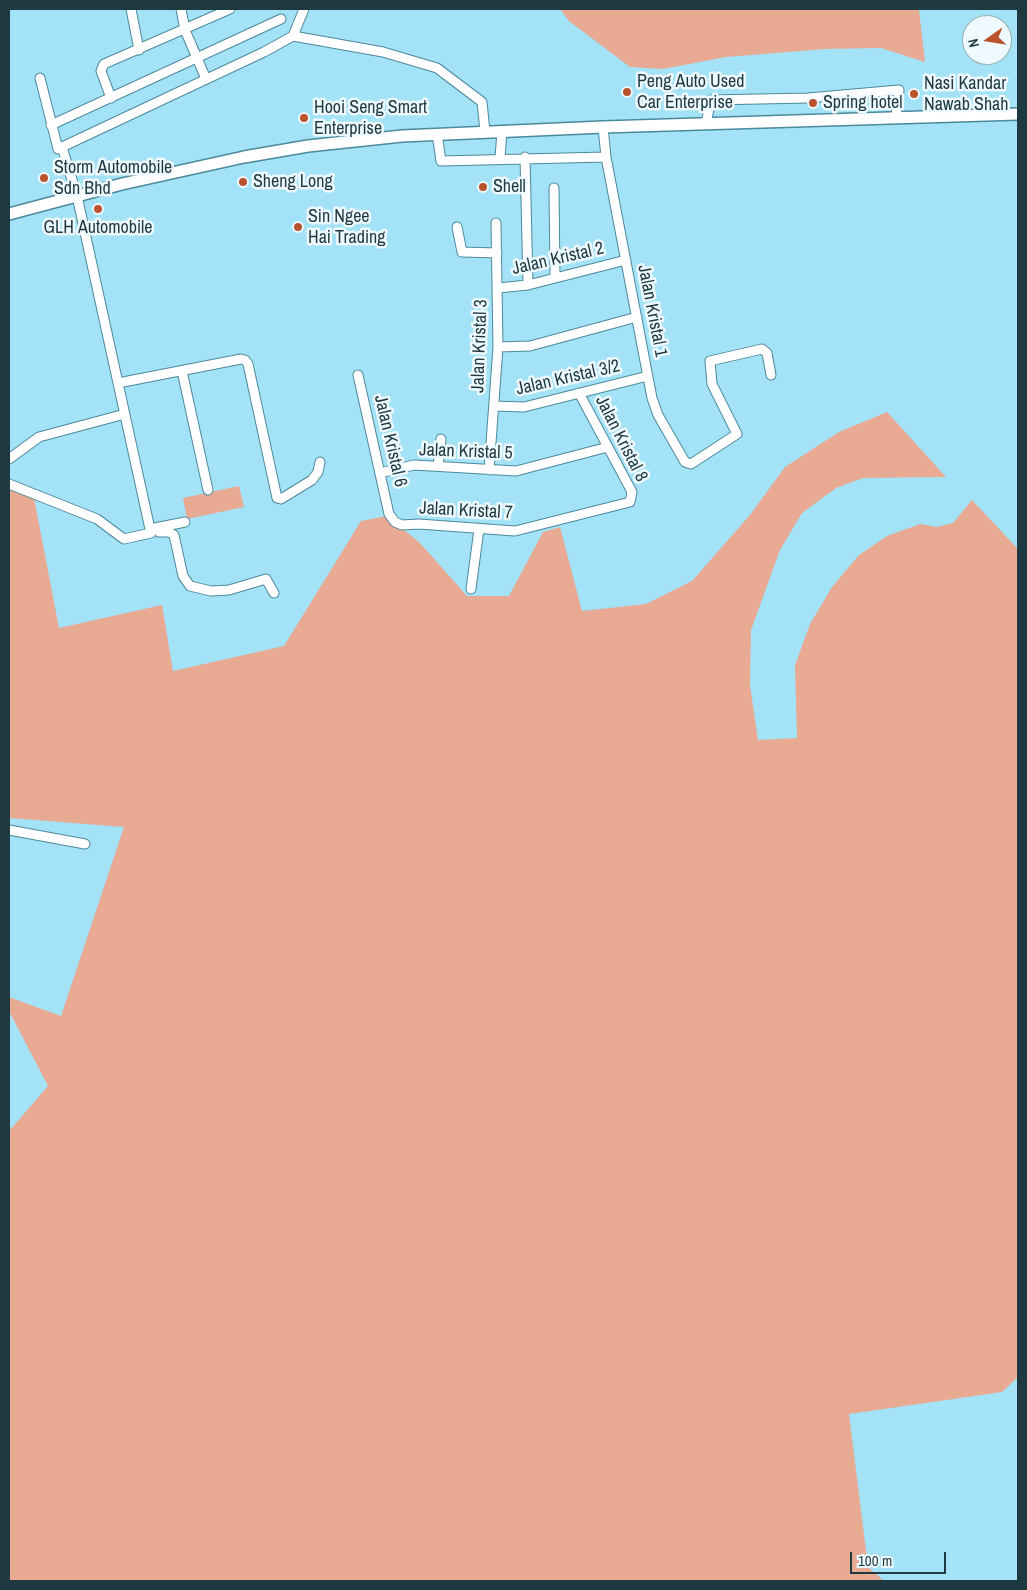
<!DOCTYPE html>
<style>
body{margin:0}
#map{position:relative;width:1027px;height:1590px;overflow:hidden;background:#a3e2f7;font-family:"Archivo Narrow",sans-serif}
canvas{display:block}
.frame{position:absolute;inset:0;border:10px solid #1f3941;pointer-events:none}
.north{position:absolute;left:962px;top:15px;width:50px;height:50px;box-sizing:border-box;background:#eefaff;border:1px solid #9badb3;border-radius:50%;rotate:257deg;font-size:14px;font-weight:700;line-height:20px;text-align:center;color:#1f3941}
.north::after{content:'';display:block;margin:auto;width:18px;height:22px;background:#ba522c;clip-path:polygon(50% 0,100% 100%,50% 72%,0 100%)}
.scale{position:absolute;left:850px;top:1552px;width:96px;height:22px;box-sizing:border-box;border:2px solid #1f3941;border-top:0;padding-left:6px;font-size:15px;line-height:18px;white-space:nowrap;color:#1f3941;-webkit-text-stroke:4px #eefaff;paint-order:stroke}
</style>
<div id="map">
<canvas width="1027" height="1590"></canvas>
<div class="frame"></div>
<div class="north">N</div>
<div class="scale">100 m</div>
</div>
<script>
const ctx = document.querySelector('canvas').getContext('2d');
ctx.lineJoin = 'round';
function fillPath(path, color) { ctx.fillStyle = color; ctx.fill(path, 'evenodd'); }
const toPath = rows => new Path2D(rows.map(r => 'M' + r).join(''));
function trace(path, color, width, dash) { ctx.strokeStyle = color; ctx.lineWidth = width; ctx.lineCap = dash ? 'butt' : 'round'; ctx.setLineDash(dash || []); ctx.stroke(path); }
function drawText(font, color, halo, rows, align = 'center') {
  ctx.font = font + ' "Archivo Narrow",sans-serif'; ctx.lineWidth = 5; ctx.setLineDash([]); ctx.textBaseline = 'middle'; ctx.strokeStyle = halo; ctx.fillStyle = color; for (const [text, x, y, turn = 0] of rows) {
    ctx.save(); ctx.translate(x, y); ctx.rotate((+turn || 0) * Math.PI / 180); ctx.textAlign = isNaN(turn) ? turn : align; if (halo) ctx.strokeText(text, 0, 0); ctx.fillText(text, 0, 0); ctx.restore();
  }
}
fillPath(toPath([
 [560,9,922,9,919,10,925,62,881,48,826,49,726,57,663,69,630,67,569,21],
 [887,412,946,477,863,478,836,488,802,513,780,550,751,630,750,685,758,740,797,738,795,665,810,624,832,587,859,555,887,536,920,524,937,527,953,523,972,500,1018,549,1018,1377,1002,1392,849,1414,868,1567,884,1581,9,1581,9,1131,48,1086,9,1011,9,997,61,1016,124,827,9,818,9,488,34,498,59,628,162,605,173,671,284,646,361,521,387,516,420,543,467,596,509,596,543,532,560,527,582,611,646,604,692,581,750,515,785,467,839,432],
 [239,486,244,507,187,519,183,498]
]), '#e9aa94');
const minor = toPath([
 [131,9,139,50],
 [181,9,185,30,206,79],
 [293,36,383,52,437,68,482,102,485,132],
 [293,36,304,9],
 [40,78,58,149],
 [111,98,101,71,104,64,230,9],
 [706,123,711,100,808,98,899,90,896,117],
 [51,125,281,19],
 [603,127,606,157,652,398,658,415,685,462,691,464,737,434,712,384,710,361,762,349,767,353,771,375],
 [437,134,441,161,606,157],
 [525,157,528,285],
 [500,158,502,131],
 [554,188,555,277],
 [457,227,462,252,497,253],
 [498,288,528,285,626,260],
 [498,347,530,346,637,317],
 [182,371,208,490],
 [358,375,389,514,395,522,402,525,419,524,515,531,630,502,632,492,579,393],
 [118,383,241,359,245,360,248,364,277,498,281,499,312,480,318,472,320,462],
 [494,406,524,407,648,376],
 [9,459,39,437,125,414],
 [438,466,441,439],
 [489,470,498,347,496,223],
 [380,473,414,465,516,471,608,447],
 [9,484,97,519,124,539,151,533,150,529,185,522],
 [150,529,77,196,62,147,264,52,293,36],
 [159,532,169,532,174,535,183,576,190,586,211,591,229,590,266,579,274,593],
 [471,589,479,529],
 [9,830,85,844]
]);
const major = toPath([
 [9,214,122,184,244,157,308,146,402,136,603,127,1018,114]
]);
trace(minor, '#4c899c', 11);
trace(major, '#4c899c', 14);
trace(minor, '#fff', 9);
trace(major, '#fff', 11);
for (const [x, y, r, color] of [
 [627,92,5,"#ba522c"],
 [914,94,5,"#ba522c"],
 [813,103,5,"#ba522c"],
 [304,118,5,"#ba522c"],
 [44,178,5,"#ba522c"],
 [243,182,5,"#ba522c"],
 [483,187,5,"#ba522c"],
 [98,209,5,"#ba522c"],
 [298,227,5,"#ba522c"]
]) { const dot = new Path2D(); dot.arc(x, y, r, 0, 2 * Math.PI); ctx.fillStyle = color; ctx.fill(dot); trace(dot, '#eefaff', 2); }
drawText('18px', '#1f3941', '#eefaff', [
 ["Peng Auto Used",637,82],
 ["Car Enterprise",637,103],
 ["Nasi Kandar",924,84],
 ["Nawab Shah",924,105],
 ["Spring hotel",823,103],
 ["Hooi Seng Smart",314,108],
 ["Enterprise",314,129],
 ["Storm Automobile",54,168],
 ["Sdn Bhd",54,189],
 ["Sheng Long",253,182],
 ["Shell",493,187],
 ["Sin Ngee",308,217],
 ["Hai Trading",308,238],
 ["GLH Automobile",98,228,"center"]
], 'left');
drawText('18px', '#1f3941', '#eefaff', [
 ["Jalan Kristal 2",558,259,-13],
 ["Jalan Kristal 1",652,311,79],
 ["Jalan Kristal 3",480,346,-88],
 ["Jalan Kristal 3/2",568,378,-13],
 ["Jalan Kristal 8",621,439,63],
 ["Jalan Kristal 6",390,441,77],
 ["Jalan Kristal 5",466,452,2],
 ["Jalan Kristal 7",466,511,3]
]);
</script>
